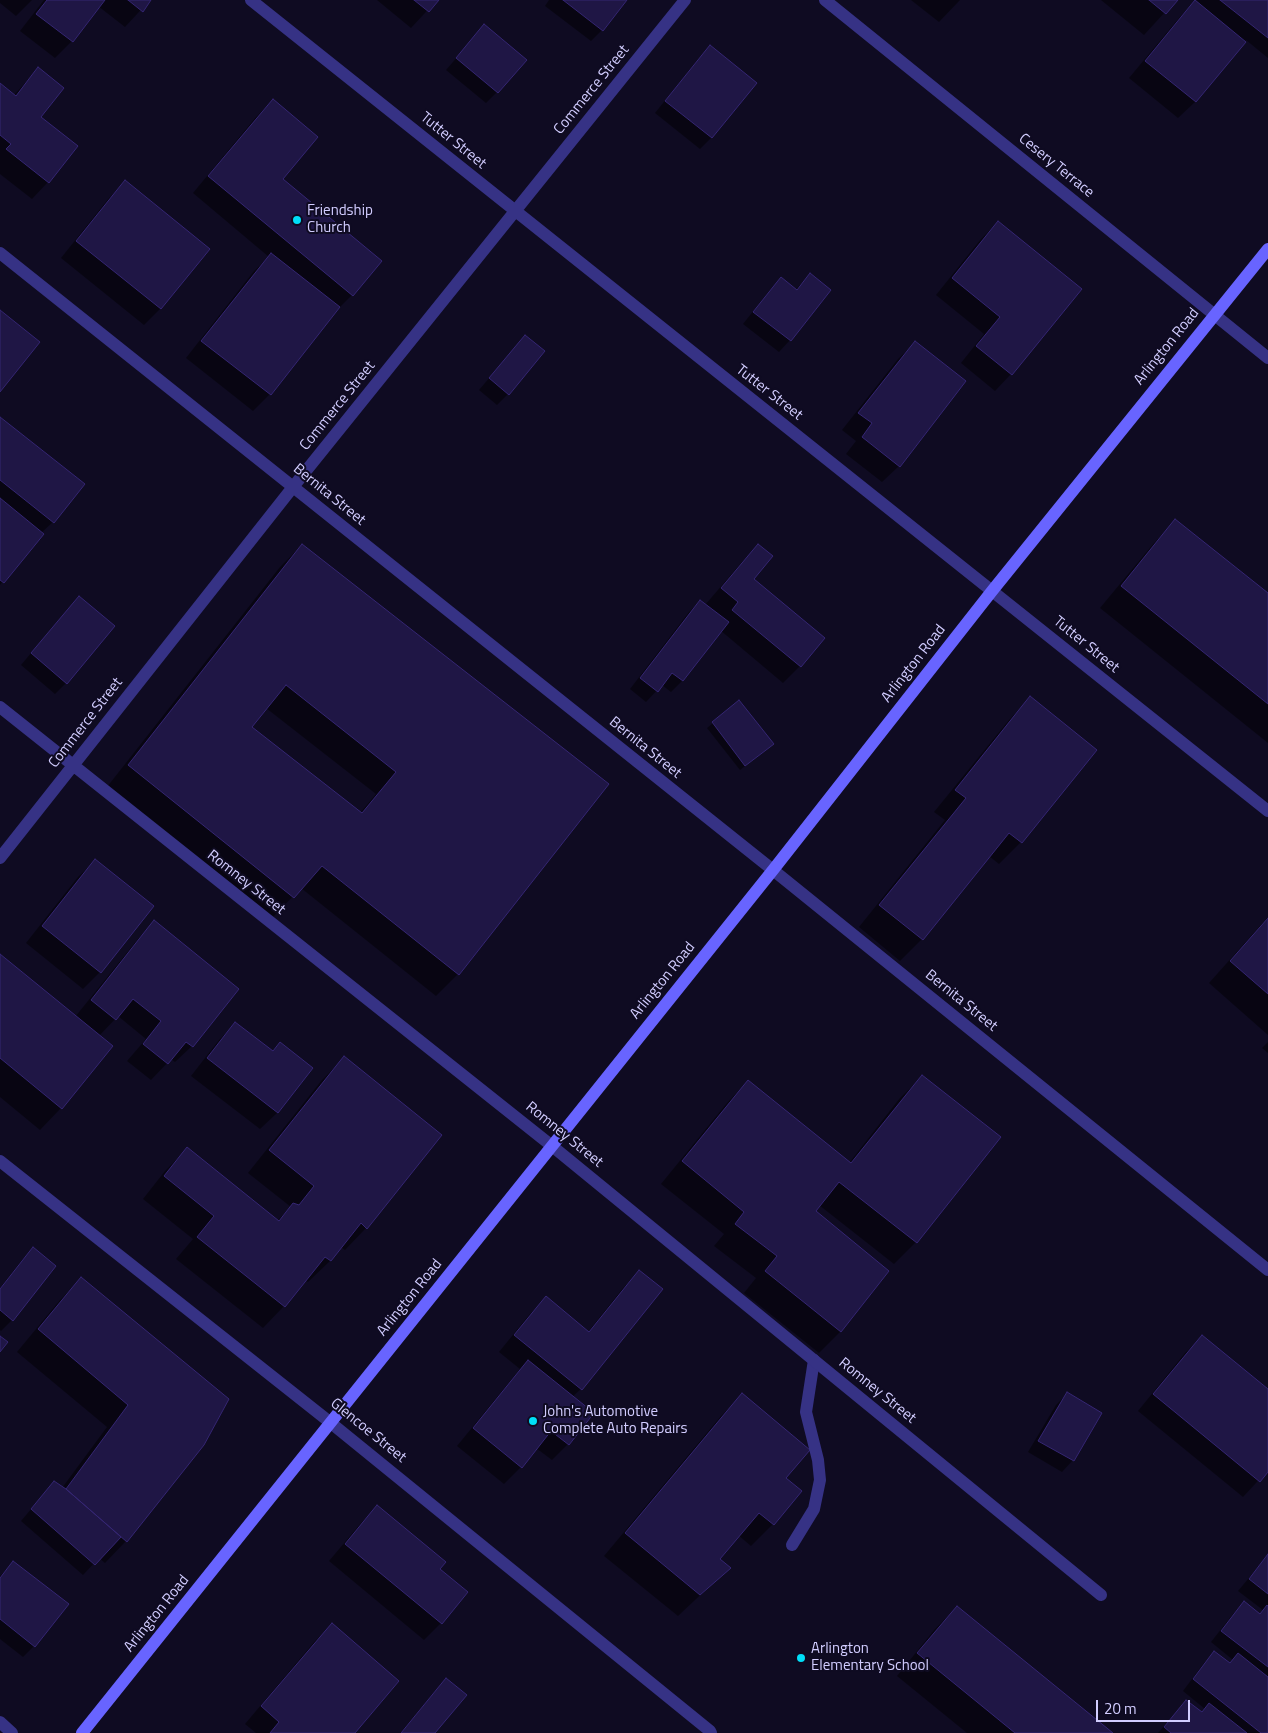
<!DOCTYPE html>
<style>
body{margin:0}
#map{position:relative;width:1268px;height:1733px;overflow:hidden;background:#0f0b22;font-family:"Titillium Web",sans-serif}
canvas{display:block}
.scale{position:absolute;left:1096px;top:1700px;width:94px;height:22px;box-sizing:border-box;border:2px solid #d2cdff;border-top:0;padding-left:6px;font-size:15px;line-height:18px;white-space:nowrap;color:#d2cdff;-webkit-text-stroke:4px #0f0b22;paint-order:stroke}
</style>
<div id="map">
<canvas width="1268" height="1733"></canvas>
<div class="scale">20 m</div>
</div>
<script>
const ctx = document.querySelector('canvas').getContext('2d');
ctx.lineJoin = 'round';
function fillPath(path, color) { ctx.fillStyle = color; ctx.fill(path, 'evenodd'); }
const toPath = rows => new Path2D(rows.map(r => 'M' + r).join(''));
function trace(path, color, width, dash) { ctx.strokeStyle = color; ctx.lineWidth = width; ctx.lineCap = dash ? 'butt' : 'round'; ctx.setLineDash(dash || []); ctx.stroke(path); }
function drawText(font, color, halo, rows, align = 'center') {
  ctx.font = font + ' "Titillium Web",sans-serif'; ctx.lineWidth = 4; ctx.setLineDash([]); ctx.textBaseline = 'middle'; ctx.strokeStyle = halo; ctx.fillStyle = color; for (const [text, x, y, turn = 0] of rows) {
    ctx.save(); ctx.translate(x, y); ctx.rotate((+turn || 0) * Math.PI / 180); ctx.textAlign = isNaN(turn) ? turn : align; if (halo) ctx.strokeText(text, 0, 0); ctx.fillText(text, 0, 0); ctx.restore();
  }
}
fillPath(toPath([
 [0,0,32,0,16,16,0,3],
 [44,0,150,0,125,27,98,6,72,41,55,58,20,31],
 [377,0,437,0,411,28],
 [549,0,626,0,602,30,591,41,545,6],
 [911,0,960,0,939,22],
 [1101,0,1176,0,1144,35],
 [1196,0,1268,0,1268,58,1246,40,1195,102,1178,118,1129,78,1179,18],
 [484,26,497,92,486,103,446,70],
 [710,47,755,83,711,138,700,149,655,113,699,58],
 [38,69,40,117,48,182,32,199,0,174,0,85,14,95],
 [273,100,282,179,380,261,352,295,335,312,270,394,253,411,186,358,254,271,269,257,193,193,256,117],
 [126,182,209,249,160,309,144,325,61,258,109,198],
 [998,222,1011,374,995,391,961,363,984,334,936,295,981,239],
 [810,275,829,290,790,340,779,352,743,324,770,290,781,279,795,290],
 [525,336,508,394,497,405,479,390],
 [915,343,899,466,882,482,846,454,856,441,842,430,898,359],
 [0,418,53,522,41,533,0,585],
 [1176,521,1268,595,1268,743,1100,608,1154,543],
 [302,545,607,784,458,974,436,996,301,888,271,919,107,787,280,567],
 [266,708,376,794,360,813,250,727],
 [758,546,753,579,800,666,783,683,720,630,682,681,671,692,662,685,646,702,630,689,689,612,700,601,705,605,742,562],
 [68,609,66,683,55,694,21,665],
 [1030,698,1095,750,1021,842,999,864,989,856,922,939,900,961,859,927,945,820,934,812,1009,720],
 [739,702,767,749,740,770,707,728],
 [95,861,152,906,100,972,83,989,26,943,78,877],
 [1268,917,1268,1035,1209,983],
 [154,922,192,1046,175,1062,171,1059,151,1080,127,1061,146,1039,118,1016,99,1036,61,1108,40,1130,0,1097,0,956,75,1017,138,939],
 [235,1024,272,1052,280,1044,312,1068,277,1113,260,1129,191,1076,219,1040],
 [1268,1042,1268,1053,1262,1048],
 [344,1058,366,1228,345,1250,341,1247,330,1261,308,1282,305,1280,284,1306,263,1328,176,1259,193,1239,143,1199,165,1171,187,1149,277,1221,291,1207,248,1173,322,1080],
 [922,1077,916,1242,894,1264,819,1205,814,1211,841,1331,819,1353,744,1293,756,1278,714,1246,724,1234,661,1184,727,1103,748,1081,849,1163,900,1098],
 [33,1249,12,1320,1,1331,0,1330,0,1288,22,1260],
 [640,1272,581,1389,572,1397,568,1444,552,1460,536,1448,521,1467,504,1484,457,1446,520,1369,499,1352,529,1315,546,1298,588,1332,623,1288],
 [81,1279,227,1400,126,1541,105,1563,99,1558,83,1575,21,1521,54,1482,62,1488,107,1427,17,1352,60,1300],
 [1202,1337,1268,1391,1268,1470,1243,1497,1138,1411,1185,1353],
 [1067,1394,1101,1414,1073,1460,1062,1472,1028,1452,1056,1405],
 [742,1395,784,1479,800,1491,773,1524,751,1546,738,1535,718,1559,729,1568,678,1616,604,1556,721,1416],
 [377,1507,439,1569,467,1592,441,1623,424,1640,329,1561,361,1523],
 [1268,1555,1268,1733,1158,1733,1186,1701,1201,1713,1205,1709,1183,1691,1204,1663,1215,1652,1229,1664,1233,1660,1211,1642,1233,1614,1244,1603,1259,1615,1263,1610,1238,1591],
 [14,1562,34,1646,23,1657,0,1639,0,1576],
 [957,1607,1111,1733,967,1733,897,1676,935,1629],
 [332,1625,353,1733,256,1733,245,1724,315,1641],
 [446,1680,434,1733,400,1733,435,1691]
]), '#0007');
const building = toPath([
 [47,0,105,0,73,42,36,14,47,0],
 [128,0,151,0,143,12,128,0],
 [414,0,439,0,429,12,414,0],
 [563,0,627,0,603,31,563,0],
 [1149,0,1178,0,1166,14,1149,0],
 [1195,0,1246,42,1196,102,1145,61,1195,0],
 [1220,0,1268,0,1268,38,1220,0],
 [484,24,527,60,498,93,456,58,484,24],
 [710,45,757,83,712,138,665,101,710,45],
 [38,67,64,88,41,117,78,146,49,183,6,149,11,144,0,135,0,83,16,96,38,67],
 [273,99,318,137,283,179,382,261,353,296,208,176,273,99],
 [125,180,210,249,161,309,76,241,125,180],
 [998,221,1082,289,1012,375,976,346,1000,317,952,278,998,221],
 [271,253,340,307,271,395,201,341,271,253],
 [810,273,831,290,791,341,753,312,781,277,797,290,810,273],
 [0,310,40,342,0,392,0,310],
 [525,335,545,351,509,395,489,378,525,335],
 [915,341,966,381,900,467,862,437,872,423,858,413,915,341],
 [0,417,85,484,54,523,0,480,0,417],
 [0,498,44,534,4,583,0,580,0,498],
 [1175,519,1268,593,1268,704,1121,586,1175,519],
 [302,544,609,784,459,975,322,866,294,898,128,765,302,544],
 [286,685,396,772,362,813,252,727,286,685],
 [758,544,773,556,754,579,825,638,801,667,732,610,738,602,721,588,758,544],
 [79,596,115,626,67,684,31,653,79,596],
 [700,600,729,622,683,681,672,673,658,692,640,678,700,600],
 [1030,696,1097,750,1022,843,1009,833,923,940,879,905,966,798,955,790,1030,696],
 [739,700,774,744,745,766,712,722,739,700],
 [95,859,154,906,101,973,42,926,95,859],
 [1268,918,1268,994,1230,961,1268,918],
 [154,920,239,989,193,1047,186,1042,168,1064,143,1044,161,1021,133,999,116,1020,91,1000,154,920],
 [0,954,113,1046,62,1109,0,1058,0,954],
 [235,1022,273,1051,280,1042,313,1068,278,1113,207,1058,235,1022],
 [344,1056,442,1135,367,1229,361,1223,331,1261,325,1257,285,1307,197,1237,214,1216,164,1176,187,1147,279,1221,293,1203,299,1205,314,1186,269,1150,344,1056],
 [922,1075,1001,1137,917,1243,839,1182,816,1211,889,1271,841,1332,765,1271,777,1256,735,1224,744,1212,682,1161,748,1080,851,1163,922,1075],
 [33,1247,56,1266,13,1321,0,1310,0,1289,33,1247],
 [639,1270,663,1289,582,1390,514,1335,546,1296,589,1332,639,1270],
 [81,1277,229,1399,204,1445,127,1542,66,1489,128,1405,38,1329,81,1277],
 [1202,1335,1268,1389,1268,1472,1260,1482,1153,1394,1202,1335],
 [0,1336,8,1342,0,1352,0,1336],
 [528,1360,594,1413,569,1445,551,1431,522,1468,473,1428,528,1360],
 [1067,1392,1102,1413,1074,1461,1038,1441,1067,1392],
 [742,1393,810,1450,786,1478,802,1491,774,1525,759,1513,720,1559,731,1568,700,1595,625,1533,742,1393],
 [54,1481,66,1489,121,1537,95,1565,31,1509,54,1481],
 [377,1505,446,1562,440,1569,468,1592,442,1624,345,1544,377,1505],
 [1268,1554,1268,1594,1249,1579,1268,1554],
 [13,1561,69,1604,35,1647,0,1619,0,1578,13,1561],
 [1244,1601,1260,1614,1267,1605,1268,1606,1268,1667,1221,1631,1244,1601],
 [957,1606,1113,1733,1015,1733,917,1653,957,1606],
 [332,1623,399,1681,355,1733,270,1733,279,1722,261,1706,332,1623],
 [1214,1651,1230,1663,1238,1653,1268,1677,1268,1733,1261,1733,1193,1679,1214,1651],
 [446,1678,467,1695,435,1733,401,1733,446,1678],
 [1186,1700,1202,1712,1209,1703,1247,1733,1171,1733,1164,1727,1186,1700]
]);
fillPath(building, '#1f1645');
trace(building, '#352673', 1);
trace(toPath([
 [792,1545,814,1509,820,1480,818,1460,806,1412,814,1360]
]), '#363285', 12);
trace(toPath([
 [251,0,1268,811],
 [825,0,1268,358],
 [0,253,773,870,1268,1270],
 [0,707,552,1146,1101,1595],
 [0,858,293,487,685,0],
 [0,1161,331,1423,710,1731,711,1733],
 [0,1722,12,1733]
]), '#363285', 12);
trace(toPath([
 [82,1733,773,870,992,591,1268,249]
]), '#6864ff', 12);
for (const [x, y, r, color] of [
 [297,220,5,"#00dff8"],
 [533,1421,5,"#00dff8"],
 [801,1658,5,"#00dff8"]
]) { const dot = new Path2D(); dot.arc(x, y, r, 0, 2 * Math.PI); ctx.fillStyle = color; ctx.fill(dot); trace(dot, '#0f0b22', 2); }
drawText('15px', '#d2cdff', '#0f0b22', [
 ["Commerce Street",592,90,-51],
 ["Tutter Street",453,141,39],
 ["Cesery Terrace",1056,166,39],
 ["Arlington Road",1167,347,-51],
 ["Tutter Street",769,393,38],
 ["Commerce Street",338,406,-51],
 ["Bernita Street",329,495,39],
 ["Tutter Street",1086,645,39],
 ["Arlington Road",914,664,-52],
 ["Commerce Street",86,723,-52],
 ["Bernita Street",645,748,39],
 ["Romney Street",246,883,38],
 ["Arlington Road",663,981,-51],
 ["Bernita Street",961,1001,39],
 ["Romney Street",564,1135,39],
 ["Arlington Road",410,1298,-51],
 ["Romney Street",877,1391,39],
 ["Glencoe Street",368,1431,39],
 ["Arlington Road",157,1614,-51]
]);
drawText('15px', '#d2cdff', '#0f0b22', [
 ["Friendship",307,211],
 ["Church",307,228],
 ["John's Automotive",543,1412],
 ["Complete Auto Repairs",543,1429],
 ["Arlington",811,1649],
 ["Elementary School",811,1666]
], 'left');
</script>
